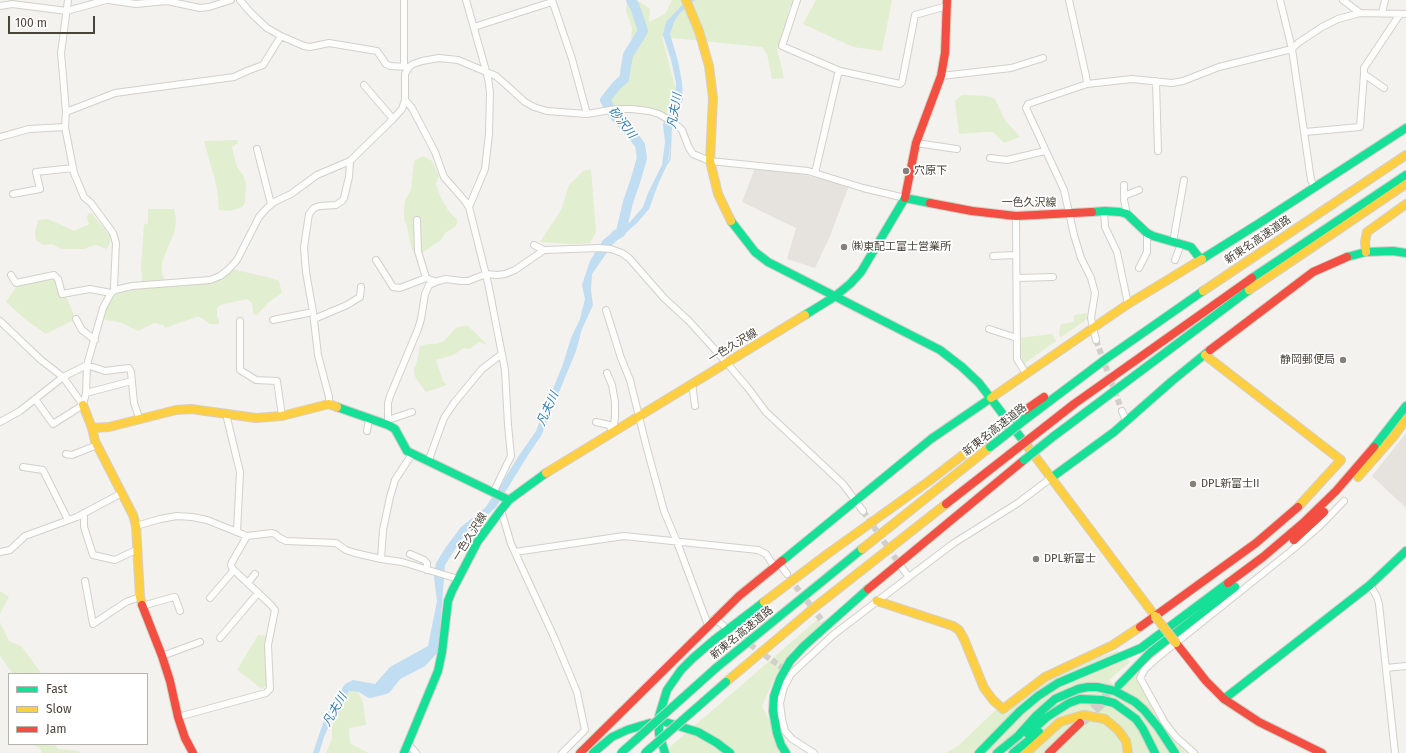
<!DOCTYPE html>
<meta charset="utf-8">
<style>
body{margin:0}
#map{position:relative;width:1406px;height:753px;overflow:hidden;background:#f4f2ee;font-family:"Fira Sans",sans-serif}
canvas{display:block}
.legend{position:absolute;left:8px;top:673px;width:140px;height:72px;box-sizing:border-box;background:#fff;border:1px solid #b7b4b0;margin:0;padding:5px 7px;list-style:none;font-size:12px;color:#4b4439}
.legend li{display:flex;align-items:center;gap:8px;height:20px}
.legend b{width:20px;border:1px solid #b7b4b0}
.scale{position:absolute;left:8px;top:16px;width:87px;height:18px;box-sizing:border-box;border:2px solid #4b4439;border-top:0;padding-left:5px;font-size:12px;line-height:14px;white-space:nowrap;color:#4b4439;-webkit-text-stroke:3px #fff;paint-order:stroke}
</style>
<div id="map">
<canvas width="1406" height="753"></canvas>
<ul class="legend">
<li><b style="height:5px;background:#16e098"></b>Fast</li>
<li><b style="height:5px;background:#ffcf43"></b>Slow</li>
<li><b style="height:5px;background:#f24e42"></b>Jam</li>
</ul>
<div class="scale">100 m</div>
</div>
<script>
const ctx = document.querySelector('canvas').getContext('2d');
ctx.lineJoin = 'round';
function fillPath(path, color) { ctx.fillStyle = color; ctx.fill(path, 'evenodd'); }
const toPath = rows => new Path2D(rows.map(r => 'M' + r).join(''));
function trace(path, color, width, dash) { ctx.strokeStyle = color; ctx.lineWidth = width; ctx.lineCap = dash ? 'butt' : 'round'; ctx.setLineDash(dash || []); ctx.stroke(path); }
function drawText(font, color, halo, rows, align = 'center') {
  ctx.font = font + ' "Fira Sans","Noto Sans JP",sans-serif'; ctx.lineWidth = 3.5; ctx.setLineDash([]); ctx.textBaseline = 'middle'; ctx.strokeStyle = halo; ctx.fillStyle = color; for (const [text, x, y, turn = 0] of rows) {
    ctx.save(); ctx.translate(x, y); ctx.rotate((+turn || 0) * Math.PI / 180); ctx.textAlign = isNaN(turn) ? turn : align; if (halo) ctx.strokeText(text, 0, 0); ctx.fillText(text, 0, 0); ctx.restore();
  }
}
fillPath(toPath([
 [627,0,637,0,650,9,649,22,665,14,672,0,794,0,789,8,785,31,777,49,784,78,772,79,767,54,762,47,662,37,677,94,666,114,609,105,607,94,621,86,628,65,631,51,632,27,626,11],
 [816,0,892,0,882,51,853,47,803,24],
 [962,95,987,96,995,99,1005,120,1020,137,1004,143,993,132,984,132,959,134,955,101],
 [237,140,238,143,232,147,237,167,243,175,246,183,245,203,242,207,234,210,227,211,219,210,217,188,204,141],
 [423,156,432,161,439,176,436,184,441,198,448,210,457,220,456,226,445,233,441,240,422,253,415,254,411,247,407,226,404,220,404,211,405,200,411,190,414,161],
 [591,169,596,232,590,243,570,244,540,242,561,210,569,185,583,171],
 [148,209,174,209,176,218,175,230,162,262,162,274,165,281,142,282,141,266,144,225,148,223],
 [88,213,92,214,110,236,110,243,107,249,96,245,84,249,62,249,52,244,43,245,36,240,35,232,38,220,48,219,74,231,89,224,87,218],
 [232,269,271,278,279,281,282,293,269,302,257,315,253,314,252,303,247,299,220,305,217,308,217,316,219,320,219,324,210,324,200,317,196,317,165,328,164,325,154,323,138,331,122,323,113,321,113,320,112,321,102,319,103,308,115,290,209,280],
 [46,276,58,279,76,319,46,334,26,320,6,302,18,284],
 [1087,313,1087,319,1060,338,1059,333,1061,324,1074,322,1074,315],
 [467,325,488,345,479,342,470,349,464,348,453,355,436,360,443,381,447,385,426,392,417,380,414,374,414,368,417,362,420,346,428,344,436,344,444,341,456,328],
 [1052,334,1056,341,1024,364,1019,349,1019,338],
 [0,591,9,597,0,614],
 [818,619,823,625,793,649,773,681,762,706,786,753,663,753],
 [0,622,9,641,21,646,42,674,13,674,0,656],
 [258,635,267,636,267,685,262,689,237,670],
 [1118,651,1130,662,1109,680,1117,688,1142,669,1140,678,1176,737,1200,753,945,753,958,746,1000,706,1032,684,1040,682,1101,656],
 [352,690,358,692,363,702,366,725,349,728,350,743,368,753,326,753,332,739,332,726,337,712,346,694],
 [29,744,54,744,58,749,79,751,80,753,42,753,39,747]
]), '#e1eecf');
fillPath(toPath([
 [755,168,805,175,849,186,830,236,815,268,787,259,796,228,742,202],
 [1406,433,1406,508,1372,476]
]), '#e6e3df');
fillPath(toPath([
 [687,0,695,0,679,14,674,22,670,34,678,61,682,82,683,100,675,115,671,135,668,163,659,182,649,209,637,223,613,244,592,274,591,290,593,305,582,329,576,351,541,436,530,452,496,507,461,540,445,565,439,644,435,651,425,659,397,673,386,689,363,692,349,691,336,710,324,737,319,753,313,753,325,717,345,684,353,680,375,684,390,667,428,646,437,601,434,577,436,563,446,547,461,527,485,508,502,483,518,457,536,431,563,364,571,338,580,319,585,299,582,285,590,261,603,240,618,228,630,222,643,207,648,193,662,165,665,142,663,124,675,103,676,83,671,60,663,35,666,22]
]), '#c0ddf1');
trace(toPath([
 [668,163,670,159,671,134]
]), '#c0ddf1', 1.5);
trace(toPath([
 [616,235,621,232,628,202,635,182,642,158,640,145,630,132,613,114,605,100,617,85,624,79,628,55,643,31,635,7,631,0],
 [356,686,360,687,370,693,386,689,397,675,422,662,434,649]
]), '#c0ddf1', 10);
trace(toPath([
 [1096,340,1122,411],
 [863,511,900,565],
 [790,579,827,627],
 [728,629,787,671]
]), '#d2cfca', 6, [6, 3]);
trace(toPath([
 [1082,721,1109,695]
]), '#d2cfca', 11, [11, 5.5]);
const street = toPath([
 [68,0,61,53,66,112,65,127,74,173,84,197,91,203,113,233,116,243,114,287,115,290],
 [108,0,136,4,167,1,200,8,209,7,231,0],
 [240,0,251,13,267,28,281,36,304,46,310,47,329,43,377,51,386,64,390,66,409,67],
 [466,0,488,78,490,92,489,134,485,169,469,207],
 [552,0,572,59,587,114],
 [797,0,782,46,840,71],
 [1069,0,1086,76,1087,84,1028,104,1026,108,1064,190,1074,235,1081,258,1091,278,1095,293,1091,318,1096,340],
 [1280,0,1292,49,1311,180,1315,188],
 [1343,0,1360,13,1406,14],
 [0,6,12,4,67,11,106,0],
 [1382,13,1385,0],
 [474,27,552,2],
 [404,66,404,0],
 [941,76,1011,68,1043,58],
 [1156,81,1158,151],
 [1087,84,1132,79,1172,83,1183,81,1219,67,1292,49,1298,43,1322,27,1338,19,1360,13],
 [364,85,393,119],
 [1384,88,1364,74,1364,68,1400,14],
 [405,100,412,108,435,152,444,177,465,201,469,207,488,283,505,370,508,425,511,456,493,493],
 [66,112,115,93,234,77,247,71,263,65,281,36],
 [1305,132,1360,127,1364,74],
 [0,137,29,129,65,127],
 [916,143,957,149],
 [257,149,271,204],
 [990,158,1007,160,1045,151],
 [815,173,838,74,840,71,900,84,902,82,915,15,947,6],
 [1124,185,1124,200,1127,214],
 [13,194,40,189,36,172,73,168],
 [1124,196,1139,190],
 [1104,211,1105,227,1117,252,1128,304],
 [1016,216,1017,359,1026,374],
 [417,220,418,251,426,278],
 [1173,242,1184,180],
 [534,245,544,250],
 [993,256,1016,255],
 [376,260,393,287,400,288,426,278,434,281],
 [1175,260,1181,244],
 [1139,268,1147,252,1147,233],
 [11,275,16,283,54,275,58,279,62,294,90,289,111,293],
 [1017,278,1053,277],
 [606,310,621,358,630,380,646,445,664,511,677,542,708,625],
 [76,319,82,330,95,340],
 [314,319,347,305,360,297,361,287],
 [273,320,313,312],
 [0,321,41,360,63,377,83,405],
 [240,321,240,370,256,380,277,381,282,416],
 [989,329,1017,338],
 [607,373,612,385,615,402,615,417,614,424,611,428],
 [692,383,695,406],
 [86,393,132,381],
 [35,399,53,424,83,405],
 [329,404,329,397,318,355,313,312,306,272,304,247,309,214,314,208,320,206,336,205,342,201,344,198,349,177,350,161],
 [83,405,86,393,87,365,103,308,111,293,115,290,132,286,210,280,220,276,228,270,237,260,259,217,266,209,274,202,291,194,317,175,350,161,393,119,402,109,405,100,405,74,409,67,413,64,422,61,439,58,458,60,496,76,504,83,525,102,534,107,547,111,587,114,616,109,632,109,649,111,659,114,674,123,682,130,689,148,693,154,710,161,808,171,863,188,905,198],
 [1122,411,1126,421],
 [226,414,240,472,237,532],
 [388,420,412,412],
 [0,422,20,411,63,377,87,365,105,371,129,368,131,372,134,403,140,420],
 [596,422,609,425,612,430],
 [388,425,388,403,390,396,418,329,421,319,425,294,429,285,438,281,446,279,461,281,468,281,486,274,497,275,505,274,515,270,544,250,599,248,611,249,622,253,629,258,664,298,689,321,726,362,748,388,766,412,843,484,863,511],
 [367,431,369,419],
 [66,454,72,455,97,445],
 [428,462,444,418,454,403,482,369,502,354],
 [23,467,43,470,68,520],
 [501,510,511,544,554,637,577,692,585,730,562,753],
 [84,513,84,527,93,555,115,560,138,549],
 [136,526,160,519,177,516,192,517,207,520,247,536,272,533,275,534,280,538,286,541,336,543,346,550,355,553,381,559,402,562,458,579],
 [0,552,10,550,25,536,77,517,122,493],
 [515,552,624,536,758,550,766,554,774,566],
 [410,554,424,560,427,563,427,570],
 [381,559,383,530,390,497,395,480,412,454],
 [779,563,787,574],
 [902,568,909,577],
 [85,581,93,624,126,602,140,597],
 [248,583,255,574],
 [1370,585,1377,597,1379,604,1395,753],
 [210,598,234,570],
 [142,606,174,597,175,597,180,611],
 [714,619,723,625],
 [220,638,258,593],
 [162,656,200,642],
 [1386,668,1406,666],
 [178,717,266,693,270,689,268,645,275,610,271,605,237,573,232,568,231,565,232,562,247,536],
 [408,744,416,753],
 [814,753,792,739,785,731,782,719,780,703,784,687,791,674,833,635,909,577,954,543,1018,503,1051,478],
 [1194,753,1176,737,1165,723,1140,678,1145,669,1156,659,1291,551,1321,525,1344,501]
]);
const fast = toPath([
 [1092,212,1105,211,1120,212,1127,214,1147,233,1153,236,1191,247,1201,260],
 [731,221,755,252,768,262,940,350,962,367,979,383,1028,447],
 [1347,257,1366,252,1393,251,1406,253],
 [1202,259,1258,224,1406,128],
 [1252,278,1406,175],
 [805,315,834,297,850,284,861,272,905,198,930,203],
 [337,407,388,425,395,429,407,451,509,500],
 [1026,419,1107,358,1203,291],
 [1054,436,1249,290],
 [1374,447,1406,406],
 [1051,478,1114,432,1172,381,1210,350],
 [782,561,931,439,991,398],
 [716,668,862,549],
 [1119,685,1150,653,1235,587],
 [1224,699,1370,585,1406,551],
 [665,722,698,732,717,743,730,753],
 [1028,734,1047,717,1069,703,1080,699,1102,700,1114,703,1136,719,1143,729,1155,753],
 [404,753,438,671,442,652,448,601,452,591,478,541,501,510,509,500,546,473],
 [593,753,612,737,627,730,650,723],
 [665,753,659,734,659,716,667,690,681,670,693,658,714,640,764,602],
 [786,753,781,745,777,733,773,711,774,696,780,679,790,661,804,646,868,589],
 [979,753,1020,711,1038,696,1058,683,1141,648,1228,583],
 [997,753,1018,736,1036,716,1055,699,1078,689,1088,687,1097,687,1115,691,1135,702,1144,710,1158,727,1175,753],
 [1013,753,1039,732]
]);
const slow = toPath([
 [686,0,699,31,709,66,713,98,710,161,718,194,731,221],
 [1366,252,1365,242,1367,232,1406,204],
 [1249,290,1406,184],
 [1203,291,1406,155],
 [1205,355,1341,460,1298,507],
 [991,398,1128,304,1202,259],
 [83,405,92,428,95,441,133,515,136,526,140,597,142,605],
 [92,428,109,427,176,410,191,409,256,418,282,416,329,404,337,407],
 [1028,447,1155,616],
 [546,473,805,315],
 [1358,477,1394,436,1406,419],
 [862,549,990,447],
 [877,601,953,626,959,630,964,639,984,688,993,700,1003,709,1045,677,1113,645,1140,627],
 [764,602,826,555,929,481,985,438],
 [726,682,815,607,946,504],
 [1026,753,1060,722,1083,715,1105,719,1118,730,1126,741,1128,753]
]);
const jam = toPath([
 [905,198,916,143,941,76,945,53,947,0],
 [930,203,972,211,1016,216,1092,212],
 [1210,350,1313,272,1347,257],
 [1021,413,1044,397],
 [1046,426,1074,404,1252,278],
 [946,504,1010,454],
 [1294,540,1324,512],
 [1228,583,1263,557,1303,523,1336,491,1374,447],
 [868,589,1024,460],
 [142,605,162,656,170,681,178,717,185,738,193,753],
 [1140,627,1256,543,1298,507],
 [1176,643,1206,681,1224,699,1259,722,1322,753],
 [580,753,739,596,782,561],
 [1049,753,1080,723]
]);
trace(street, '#d2d0cb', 8);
trace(fast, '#d3cfc5', 10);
trace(slow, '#d3cfc5', 10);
trace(jam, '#d3cfc5', 10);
trace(street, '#fdfdfc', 6);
trace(fast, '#16e098', 8);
trace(slow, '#ffcf43', 8);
trace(jam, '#f24e42', 8);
const fastBridge = toPath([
 [985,438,1021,413],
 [990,447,1026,419],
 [1024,460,1054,436],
 [621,753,716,668],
 [645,753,726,682]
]);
const slowBridge = toPath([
 [1155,616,1176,643]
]);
const jamBridge = toPath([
 [1010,454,1046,426]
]);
trace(fastBridge, '#d3cfc5', 10, []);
trace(slowBridge, '#d3cfc5', 10, []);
trace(jamBridge, '#d3cfc5', 10, []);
trace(fastBridge, '#16e098', 8);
trace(slowBridge, '#ffcf43', 8);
trace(jamBridge, '#f24e42', 8);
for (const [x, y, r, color] of [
 [906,171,4,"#868178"],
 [844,247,4,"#868178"],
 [1343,360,4,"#868178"],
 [1193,484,4,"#868178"],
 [1036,559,4,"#868178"]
]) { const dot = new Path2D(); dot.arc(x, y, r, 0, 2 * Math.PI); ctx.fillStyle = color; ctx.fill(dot); trace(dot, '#fff', 1.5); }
drawText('11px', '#4b4439', '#fff', [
 ["穴原下",914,171],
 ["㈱東配工富士営業所",852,247],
 ["静岡郵便局",1335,360,"right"],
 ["DPL新富士II",1201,484],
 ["DPL新富士",1044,559]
], 'left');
drawText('11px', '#4b4439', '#fff', [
 ["一色久沢線",1029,203],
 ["新東名高速道路",1258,240,-34],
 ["一色久沢線",733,346,-31],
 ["新東名高速道路",995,430,-38],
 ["一色久沢線",470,537,-58],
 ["新東名高速道路",742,633,-39]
]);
drawText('italic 12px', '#2e7ab2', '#fff', [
 ["凡夫川",675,111,-80],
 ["砂沢川",622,123,52],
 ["凡夫川",548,409,-66],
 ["凡夫川",335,710,-60]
]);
</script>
